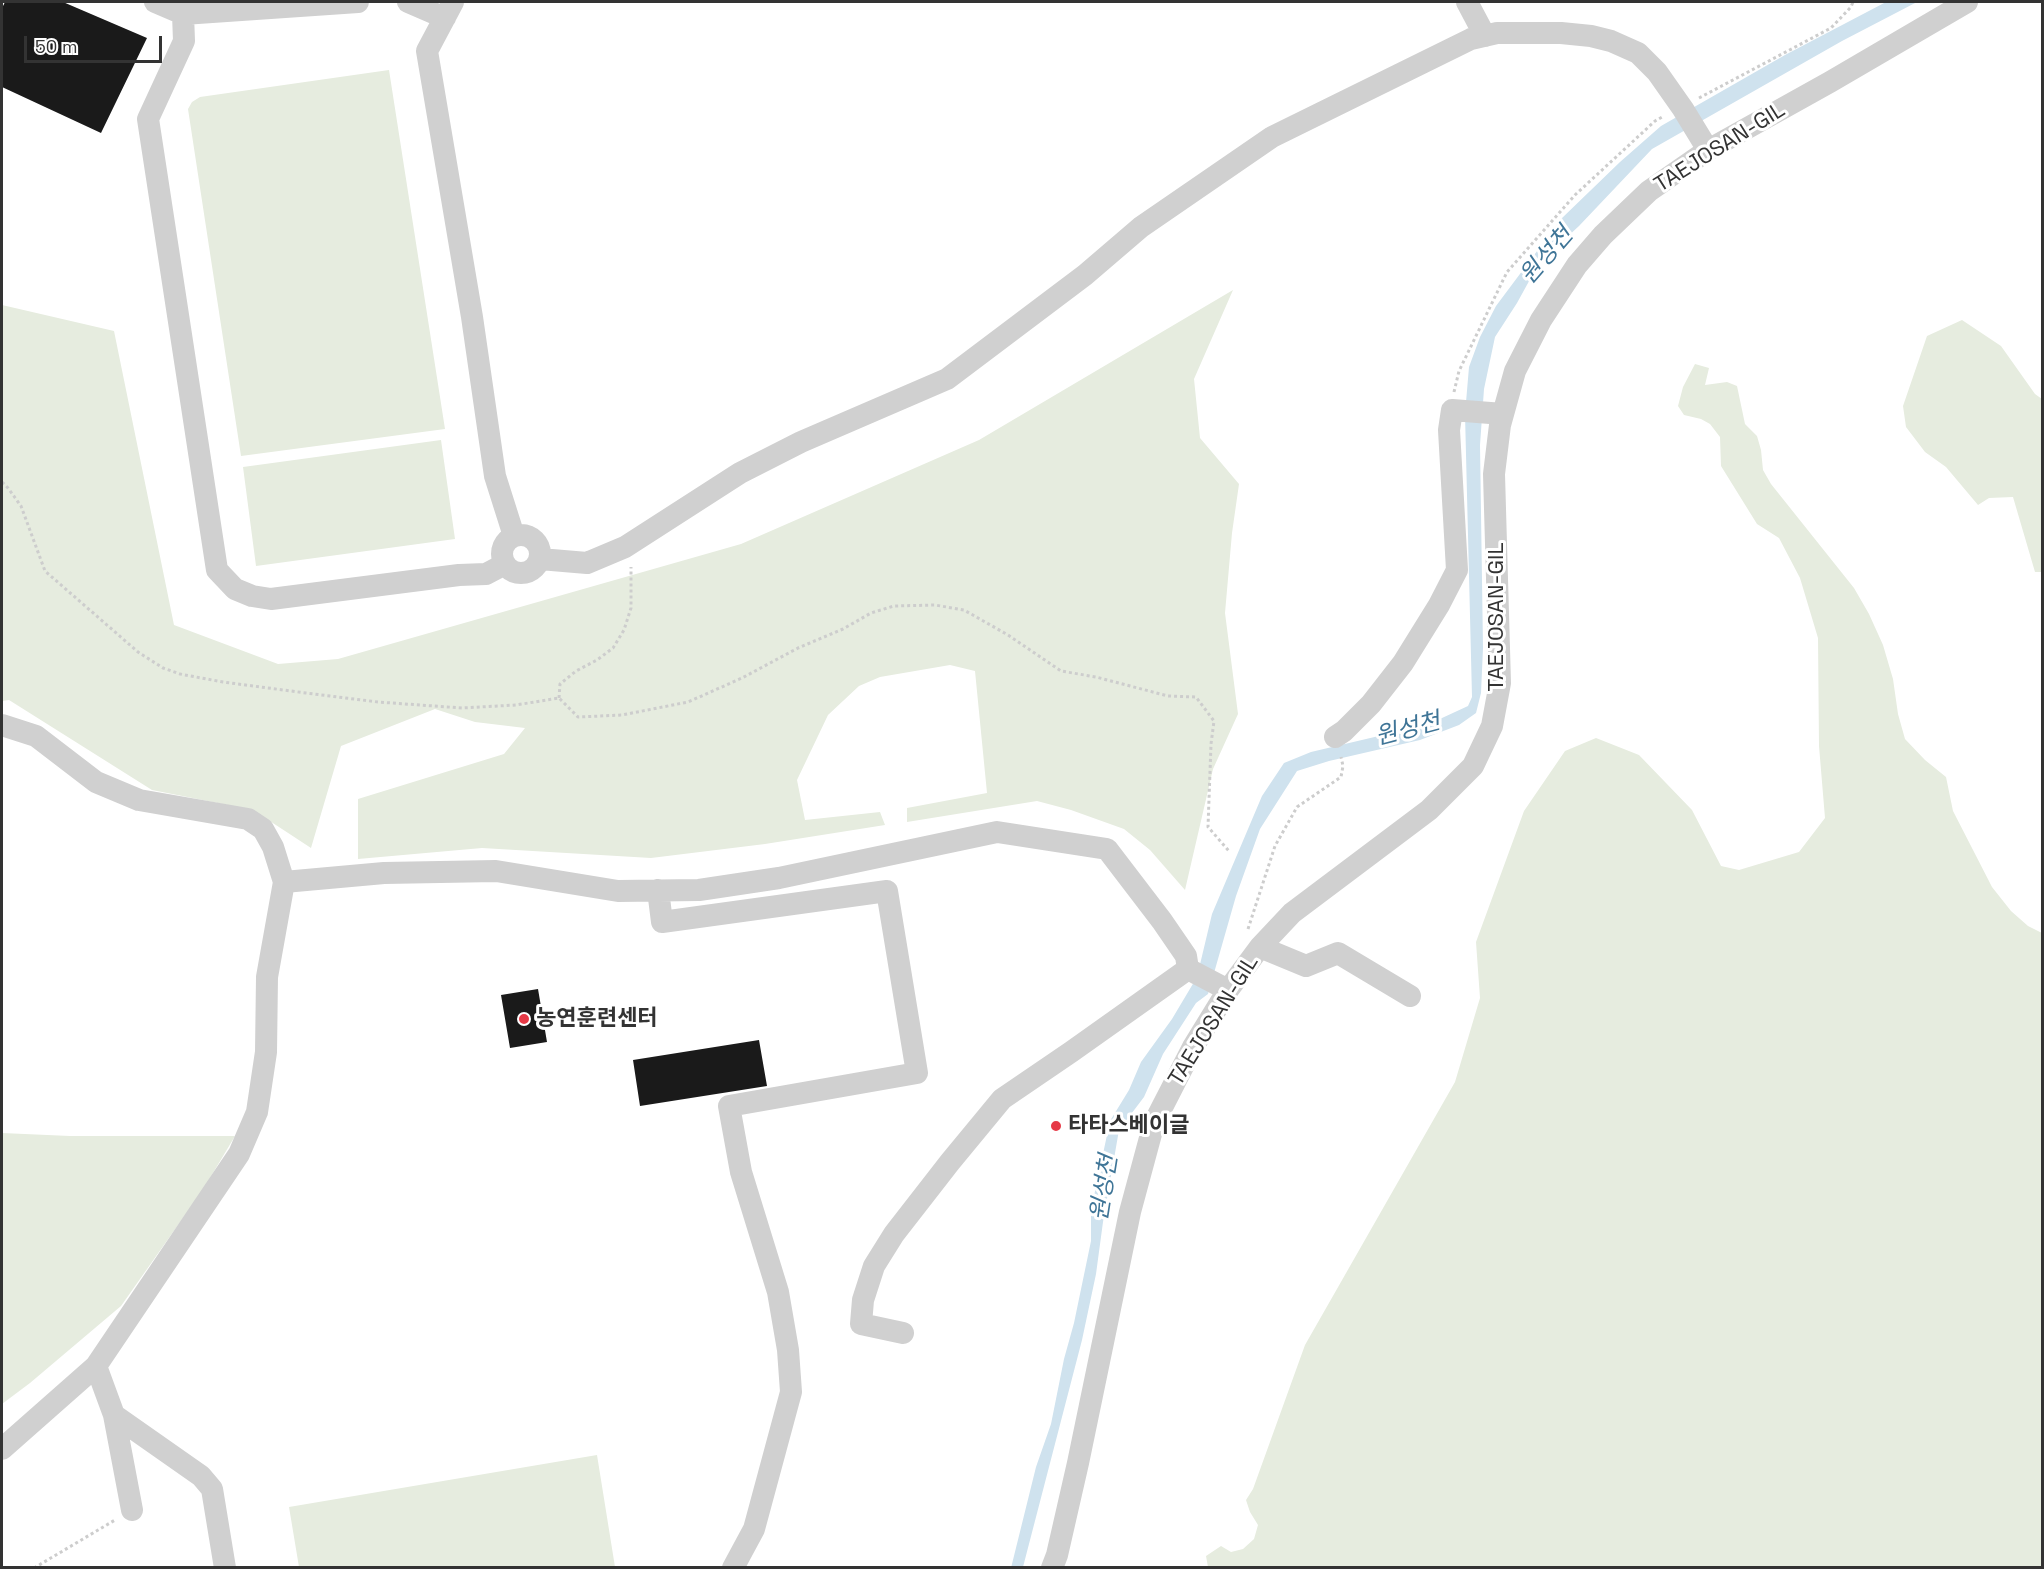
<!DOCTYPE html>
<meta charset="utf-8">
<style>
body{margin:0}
#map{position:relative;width:2044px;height:1569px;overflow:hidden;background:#fff;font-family:"Space Grotesk",sans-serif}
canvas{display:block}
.frame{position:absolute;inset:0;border:3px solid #333;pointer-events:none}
.scale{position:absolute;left:24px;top:36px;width:138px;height:27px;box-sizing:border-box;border:3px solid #333;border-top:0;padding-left:8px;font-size:18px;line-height:21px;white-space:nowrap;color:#333;-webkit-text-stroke:4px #fff;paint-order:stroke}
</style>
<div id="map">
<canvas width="2044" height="1569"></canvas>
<div class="frame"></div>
<div class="scale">50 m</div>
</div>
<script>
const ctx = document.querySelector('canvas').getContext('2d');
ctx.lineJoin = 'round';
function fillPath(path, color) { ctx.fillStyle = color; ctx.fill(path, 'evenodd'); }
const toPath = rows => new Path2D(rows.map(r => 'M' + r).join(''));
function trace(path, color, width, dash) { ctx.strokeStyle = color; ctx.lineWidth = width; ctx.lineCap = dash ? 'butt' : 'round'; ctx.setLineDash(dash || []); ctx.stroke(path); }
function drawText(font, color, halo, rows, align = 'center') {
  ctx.font = font + ' "Space Grotesk","Noto Sans KR",sans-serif'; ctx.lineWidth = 6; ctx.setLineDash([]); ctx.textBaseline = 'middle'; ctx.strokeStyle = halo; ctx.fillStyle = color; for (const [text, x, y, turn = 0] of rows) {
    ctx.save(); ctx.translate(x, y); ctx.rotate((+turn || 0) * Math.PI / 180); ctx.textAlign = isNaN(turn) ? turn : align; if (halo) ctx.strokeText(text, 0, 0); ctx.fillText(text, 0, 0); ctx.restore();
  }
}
fillPath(toPath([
 [389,70,445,429,241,456,188,109,192,102,200,97],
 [1233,290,1194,379,1200,438,1239,484,1232,533,1225,613,1238,714,1213,769,1185,890,1150,850,1124,829,1071,810,1037,801,907,822,907,808,987,793,975,671,950,665,880,677,859,686,828,715,797,780,805,820,880,812,885,825,765,844,651,858,482,848,358,859,358,799,504,754,525,728,475,722,435,709,341,746,311,848,253,810,152,790,9,700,2,701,2,305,114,331,174,625,278,664,338,659,741,544,979,440],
 [1962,320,2001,346,2035,394,2042,399,2042,572,2035,572,2013,497,1989,498,1978,505,1946,467,1925,452,1906,427,1903,406,1927,336],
 [1695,364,1709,368,1705,385,1727,382,1737,386,1745,424,1757,436,1761,450,1763,470,1771,484,1854,588,1869,614,1883,645,1893,679,1898,714,1905,739,1925,760,1946,777,1953,811,1992,887,2011,911,2028,926,2042,933,2042,1567,1208,1567,1206,1556,1221,1546,1231,1552,1243,1549,1254,1539,1258,1525,1250,1512,1246,1500,1253,1489,1305,1345,1455,1082,1480,998,1476,942,1524,811,1565,751,1596,738,1639,755,1692,810,1721,866,1739,870,1799,852,1825,818,1819,746,1818,638,1800,578,1779,538,1757,524,1721,466,1720,437,1710,424,1701,419,1684,415,1678,406,1683,387],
 [441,440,455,539,256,566,243,467],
 [2,1133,70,1136,235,1136,204,1188,121,1306,30,1383,2,1404],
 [597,1455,615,1567,299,1567,289,1507]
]), '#e6ecdf');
fillPath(toPath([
 [1886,2,1917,2,1842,41,1652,149,1579,226,1539,263,1517,303,1495,337,1484,389,1480,445,1483,648,1481,693,1476,713,1459,725,1420,740,1329,761,1297,771,1260,829,1236,896,1208,994,1196,1003,1163,1054,1144,1097,1119,1130,1103,1222,1096,1274,1082,1340,1023,1567,1011,1568,1036,1467,1051,1424,1064,1359,1074,1323,1091,1241,1091,1210,1110,1121,1129,1090,1141,1062,1172,1019,1197,977,1212,914,1262,796,1284,763,1311,752,1383,735,1442,718,1468,706,1472,697,1465,414,1469,367,1480,337,1496,306,1561,219,1620,162,1661,126,1785,55]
]), '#cfe2ee');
fillPath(toPath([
 [5,2,63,2,147,38,101,133,2,87,2,8],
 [538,989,547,1042,510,1048,501,995],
 [759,1040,767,1086,640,1106,633,1060]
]), '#1a1a1a');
trace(toPath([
 [1699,98,1831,28,1851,7,1853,2],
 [1454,392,1459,371,1507,272,1575,195,1655,121,1664,116],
 [2,482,8,488,21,506,45,571,138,652,163,668,180,674,223,682,306,693,378,702,462,708,516,705,559,698,578,717,622,715,688,702,742,678,798,648,843,629,871,613,894,606,935,605,964,610,1008,635,1061,671,1096,677,1168,696,1196,697,1214,721,1211,744,1208,827,1229,851],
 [559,698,560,684,576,671,597,660,613,648,624,630,631,608,631,567],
 [1248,929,1275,846,1297,807,1341,777,1343,766,1341,757],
 [34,1568,115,1520]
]), '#cdcdcd', 3, [3, 3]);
trace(toPath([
 [155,2,183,14,358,2],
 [408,2,445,18],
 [453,2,427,51,472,317,495,476,514,536],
 [1467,2,1485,36],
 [183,14,184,41,148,119,217,570,235,589,252,596,271,599,459,575,486,574,505,564],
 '502 554a19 19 0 1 1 38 0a19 19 0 1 1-38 0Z',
 [540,559,587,563,625,547,740,473,801,442,947,379,1085,275,1141,227,1272,137,1471,39,1497,33,1561,33,1591,36,1611,41,1638,53,1657,72,1683,109,1708,150],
 [2,725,36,736,96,782,139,800,248,819,263,829,273,847,284,882,267,977,266,1052,257,1112,239,1154,96,1366,114,1415,201,1476,212,1489,225,1568],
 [1335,737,1344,731,1371,704,1403,663,1439,605,1457,570,1449,430,1452,410,1503,414],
 [284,882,384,873,496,871,618,891,699,890,779,878,997,832,1107,849,1162,921,1186,956,1188,969,1228,990],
 [658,890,662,922,887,891,917,1073,729,1106,741,1172,778,1292,788,1350,791,1392,754,1529,733,1568],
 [1260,947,1306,966,1338,953,1410,996],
 [903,1333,861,1324,863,1300,874,1266,894,1234,950,1162,1002,1099,1071,1052,1188,969],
 [114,1415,132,1510],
 [2,1449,96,1366],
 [1052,1568,1057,1555,1078,1463,1130,1212,1154,1123,1193,1047,1228,990,1260,947,1292,913,1429,810,1473,766,1492,726,1500,683,1494,474,1500,425,1515,371,1541,320,1577,265,1603,235,1649,191,1708,150,1830,82,1967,2]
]), '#d0d0d0', 22);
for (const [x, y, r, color] of [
 [524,1019,6,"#e63946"],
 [1056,1126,6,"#e63946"]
]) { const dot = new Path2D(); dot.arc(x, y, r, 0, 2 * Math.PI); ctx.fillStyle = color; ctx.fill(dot); trace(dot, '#fff', 2); }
drawText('22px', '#333', '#fff', [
 ["TAEJOSAN-GIL",1720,148,-32],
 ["TAEJOSAN-GIL",1497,617,-90],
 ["TAEJOSAN-GIL",1214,1021,-58]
]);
drawText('bold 22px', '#333', '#fff', [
 ["농연훈련센터",536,1019],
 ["타타스베이글",1068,1126]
], 'left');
drawText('italic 24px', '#3f7597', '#fff', [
 ["원성천",1547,256,-49],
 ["원성천",1408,730,-15],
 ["원성천",1105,1188,-81]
]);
</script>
